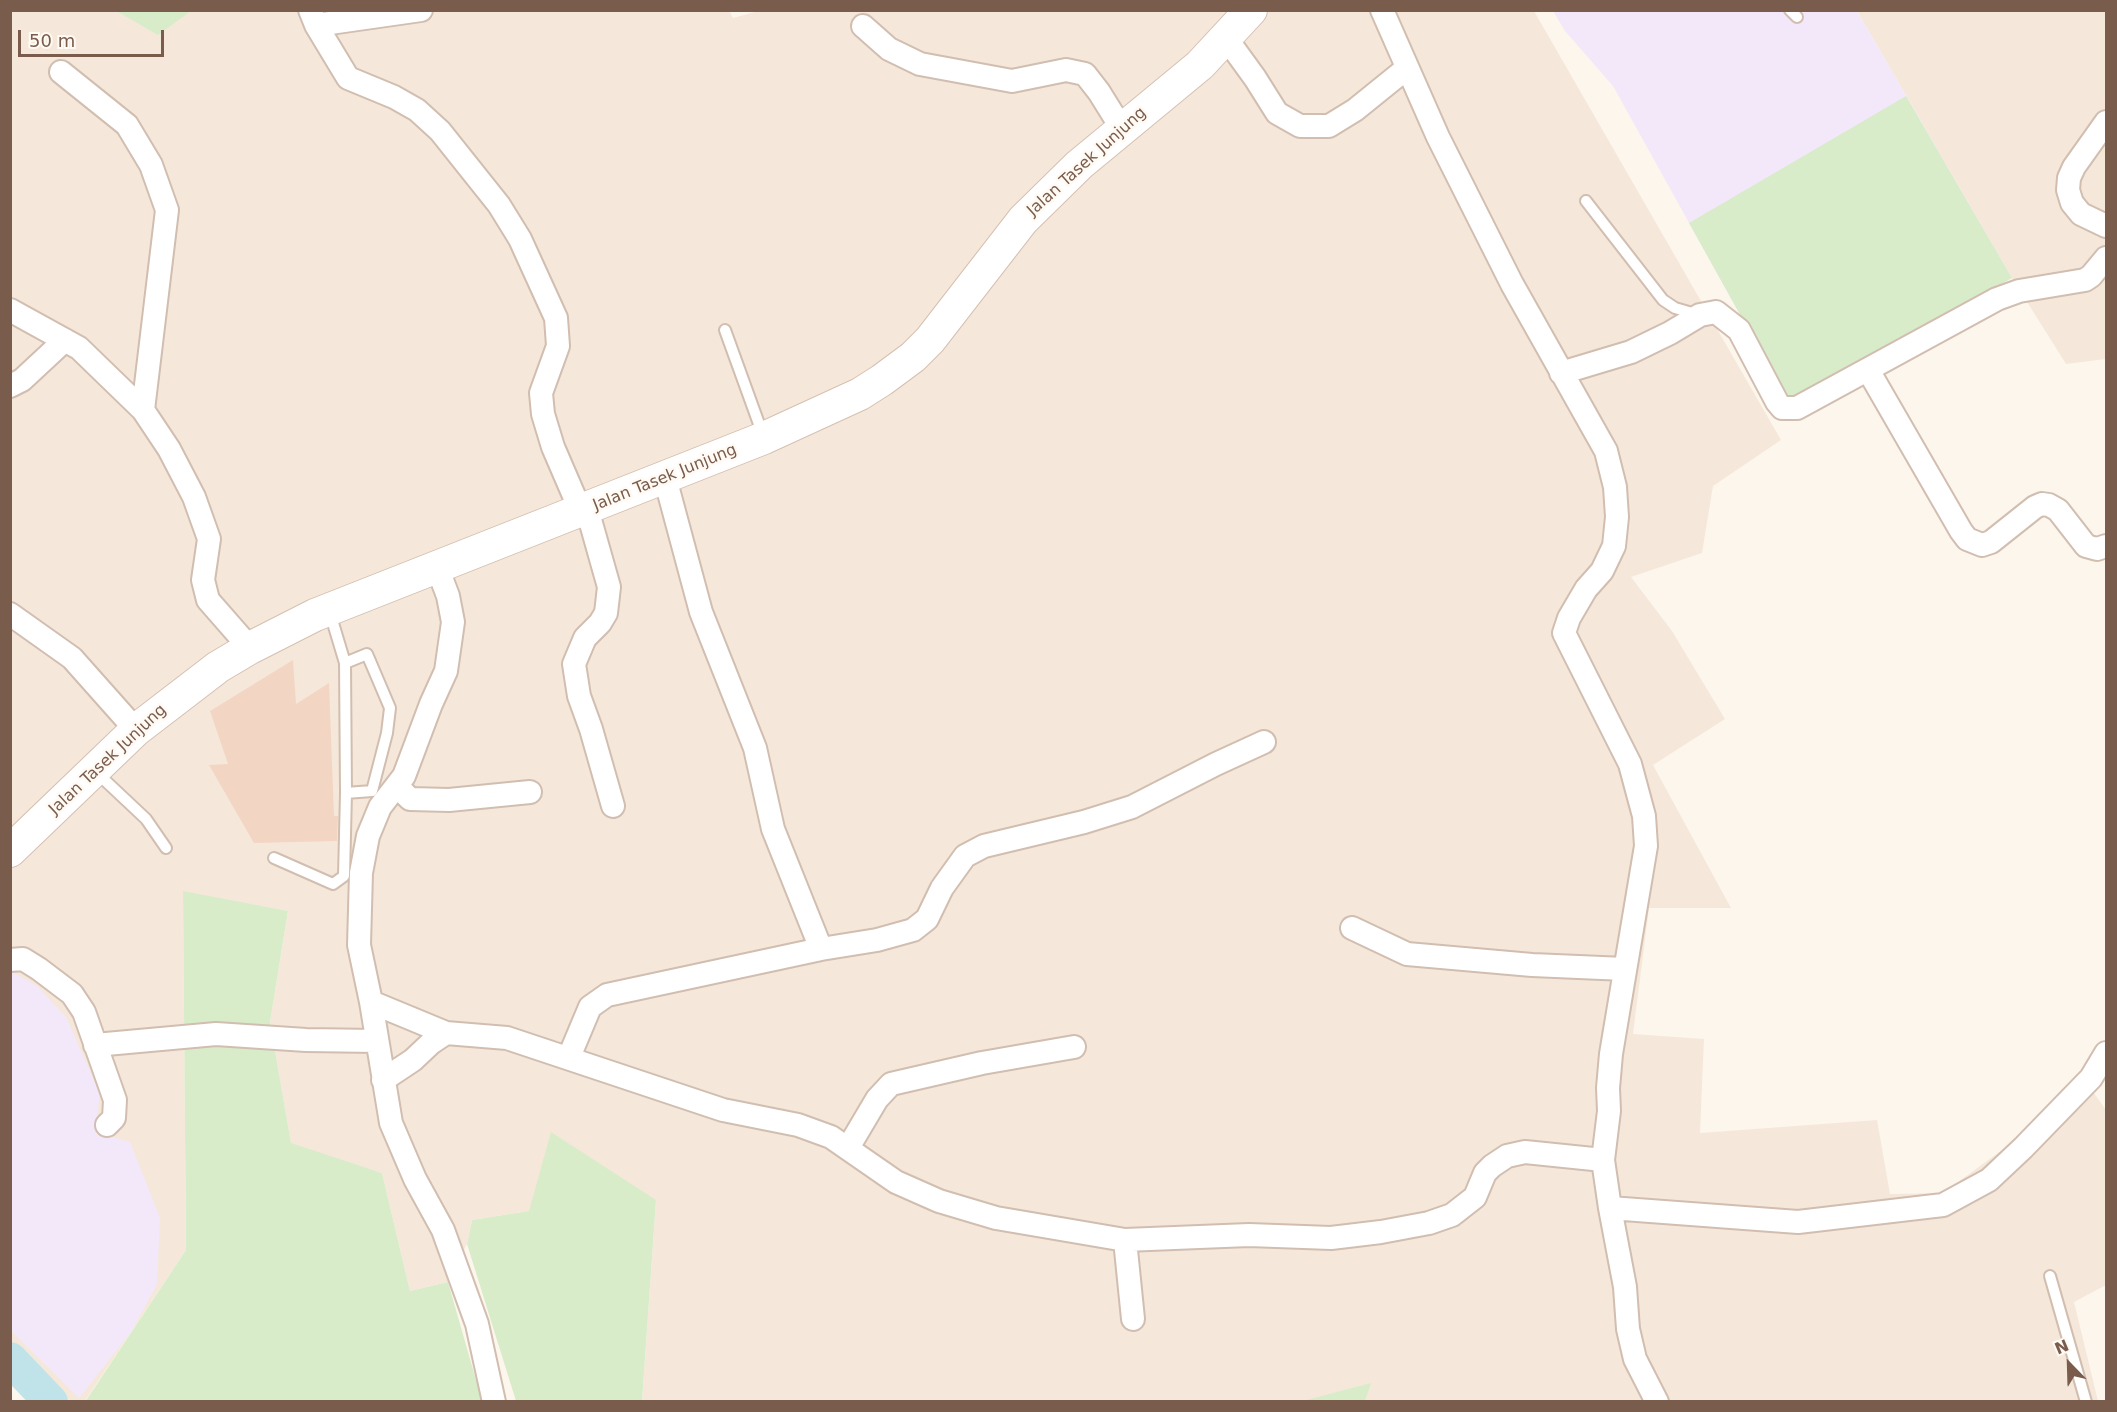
<!DOCTYPE html>
<style>
body{margin:0}
#map{position:relative;width:2117px;height:1412px;overflow:hidden;background:#fdf6ec;font-family:"DejaVu Sans",sans-serif}
canvas{display:block}
.frame{position:absolute;inset:0;border:12px solid #7a5c4d;pointer-events:none}
.north{position:absolute;left:2039px;top:1334px;width:60px;height:60px;-webkit-text-stroke:4px #fffaf3;paint-order:stroke;rotate:337deg;font-size:16px;font-weight:700;line-height:24px;text-align:center;color:#7a5c4d}
.north::after{content:'';display:block;margin:auto;width:21px;height:27px;background:#7a5c4d;clip-path:polygon(50% 0,100% 100%,50% 72%,0 100%)}
.scale{position:absolute;left:18px;top:30px;width:146px;height:27px;box-sizing:border-box;border:3px solid #7a5c4d;border-top:0;padding-left:8px;font-size:18px;line-height:21px;white-space:nowrap;color:#7a5c4d;-webkit-text-stroke:4px #fffaf3;paint-order:stroke}
</style>
<div id="map">
<canvas width="2117" height="1412"></canvas>
<div class="frame"></div>
<div class="north">N</div>
<div class="scale">50 m</div>
</div>
<script>
const ctx = document.querySelector('canvas').getContext('2d');
ctx.lineJoin = 'round';
function fillPath(path, color) { ctx.fillStyle = color; ctx.fill(path, 'evenodd'); }
const toPath = rows => new Path2D(rows.map(r => 'M' + r).join(''));
function trace(path, color, width, dash) { ctx.strokeStyle = color; ctx.lineWidth = width; ctx.lineCap = dash ? 'butt' : 'round'; ctx.setLineDash(dash || []); ctx.stroke(path); }
function drawText(font, color, halo, rows, align = 'center') {
  ctx.font = font + ' "DejaVu Sans",sans-serif'; ctx.lineWidth = 5; ctx.setLineDash([]); ctx.textBaseline = 'middle'; ctx.strokeStyle = halo; ctx.fillStyle = color; for (const [text, x, y, turn = 0] of rows) {
    ctx.save(); ctx.translate(x, y); ctx.rotate((+turn || 0) * Math.PI / 180); ctx.textAlign = isNaN(turn) ? turn : align; if (halo) ctx.strokeText(text, 0, 0); ctx.fillText(text, 0, 0); ctx.restore();
  }
}
fillPath(toPath([
 [191,10,729,10,733,18,762,10,1534,11,1781,440,1713,486,1702,553,1631,577,1672,631,1725,719,1653,765,1731,908,1649,908,1633,1034,1704,1039,1700,1133,1877,1120,1890,1194,1943,1193,2013,1142,2079,1072,2106,1110,2106,1285,2074,1302,2098,1401,1365,1401,1370,1383,1303,1402,642,1401,656,1200,529,1211,472,1220,467,1244,448,1282,410,1291,382,1173,291,1144,270,1022,288,911,183,892,186,1250,85,1401,70,1401,10,1348,10,11,116,11,158,34],
 [1857,11,2106,11,2106,359,2066,364,2012,278]
]), '#f5e8da');
fillPath(toPath([
 [1553,11,1857,11,2012,278,1788,401,1613,86,1565,31],
 [14,973,37,986,66,1017,100,1094,95,1132,130,1142,160,1218,157,1284,131,1332,79,1398,11,1331,10,974]
]), '#f3e8fa');
fillPath(toPath([
 [116,11,191,11,158,35],
 [1906,96,2012,278,1788,401,1689,223],
 [183,891,288,911,270,1022,291,1143,382,1173,410,1291,448,1282,482,1401,85,1402,186,1250],
 [551,1132,656,1200,642,1401,516,1401,467,1244,472,1220,529,1211],
 [1371,1383,1365,1401,1303,1401,1370,1383]
]), '#d8ecc9');
trace(toPath([
 [10,1359,51,1402]
]), '#bfe3e8', 34);
fillPath(toPath([
 [293,660,296,704,329,683,334,816,338,816,337,841,254,843,209,765,228,764,210,711]
]), '#f3d5c3');
const lane = toPath([
 [1790,10,1797,17],
 [1586,201,1663,300,1675,308,1699,315],
 [725,330,763,435],
 [345,663,367,654,390,708,387,733,372,791,346,793],
 [96,772,146,819,166,848],
 [274,858,333,884,344,876,346,793,345,663,330,613],
 [2050,1276,2086,1402]
]);
const street = toPath([
 [310,10,316,25,348,78,394,97,417,110,440,131,499,205,520,239,556,318,558,346,541,393,543,414,553,447,581,512],
 [1382,10,1438,137,1512,284,1606,451,1615,487,1617,517,1614,546,1602,571,1586,589,1569,618,1564,633,1630,764,1644,816,1646,846,1611,1054,1608,1088,1609,1111,1603,1160,1610,1208,1625,1287,1628,1329,1635,1359,1657,1402],
 [316,25,421,10],
 [863,26,889,49,920,64,1012,81,1066,70,1085,74,1099,92,1122,129],
 [1226,38,1255,78,1277,113,1300,126,1329,126,1355,110,1407,68],
 [61,72,127,125,151,165,167,210,143,410],
 [2106,122,2074,167,2069,178,2068,190,2072,203,2081,214,2106,226],
 [10,310,79,348,143,410,169,449,194,497,209,539,203,580,208,600,250,648],
 [1868,370,1961,531,1967,539,1982,545,1991,542,2035,507,2042,504,2049,505,2058,510,2086,546,2097,549,2106,546],
 [1561,373,1631,352,1670,333,1700,315,1716,312,1739,330,1777,402,1782,408,1797,408,1997,299,2019,291,2085,280,2091,276,2106,258],
 [10,386,22,380,65,340],
 [587,509,609,587,606,613,600,623,585,638,574,664,579,696,591,729,613,806],
 [437,567,448,596,453,622,446,671,431,704,404,776,380,807,368,836,361,873,359,945,371,1002,391,1123,415,1179,443,1230,477,1324,494,1402],
 [10,614,72,658,136,730],
 [397,786,410,799,449,800,530,792],
 [1352,928,1407,954,1532,965,1625,969],
 [821,949,877,940,913,930,927,919,942,888,965,856,984,846,1084,822,1132,807,1216,764,1264,742],
 [10,960,23,959,39,969,72,994,84,1012,115,1100,114,1118,107,1125],
 [371,1002,446,1033],
 [95,1045,216,1034,306,1040,377,1041],
 [569,1057,590,1007,607,995,821,949,773,829,755,748,701,612,665,478],
 [383,1080,413,1060,431,1043,446,1033,507,1038,723,1110,798,1125,831,1137,896,1182,939,1201,996,1218,1125,1240,1249,1235,1331,1238,1381,1232,1429,1223,1452,1215,1475,1197,1485,1173,1492,1166,1507,1156,1525,1152,1603,1160],
 [848,1148,877,1099,891,1084,982,1063,1074,1047],
 [1610,1208,1798,1222,1943,1205,1989,1180,2023,1148,2091,1078,2106,1053],
 [1125,1240,1133,1319]
]);
const secondary = toPath([
 [10,851,136,730,218,667,250,648,315,615,764,438,860,394,882,380,913,357,930,340,1023,220,1079,165,1200,65,1251,10]
]);
trace(lane, '#d1beb0', 14);
trace(street, '#d1beb0', 26);
trace(secondary, '#d6c0b0', 34);
trace(lane, '#fff', 10);
trace(street, '#fff', 22);
trace(secondary, '#fff', 32);
drawText('16px', '#7a5c4d', '#fffaf3', [
 ["Jalan Tasek Junjung",1087,162,-42],
 ["Jalan Tasek Junjung",665,478,-22],
 ["Jalan Tasek Junjung",108,760,-43]
]);
</script>
